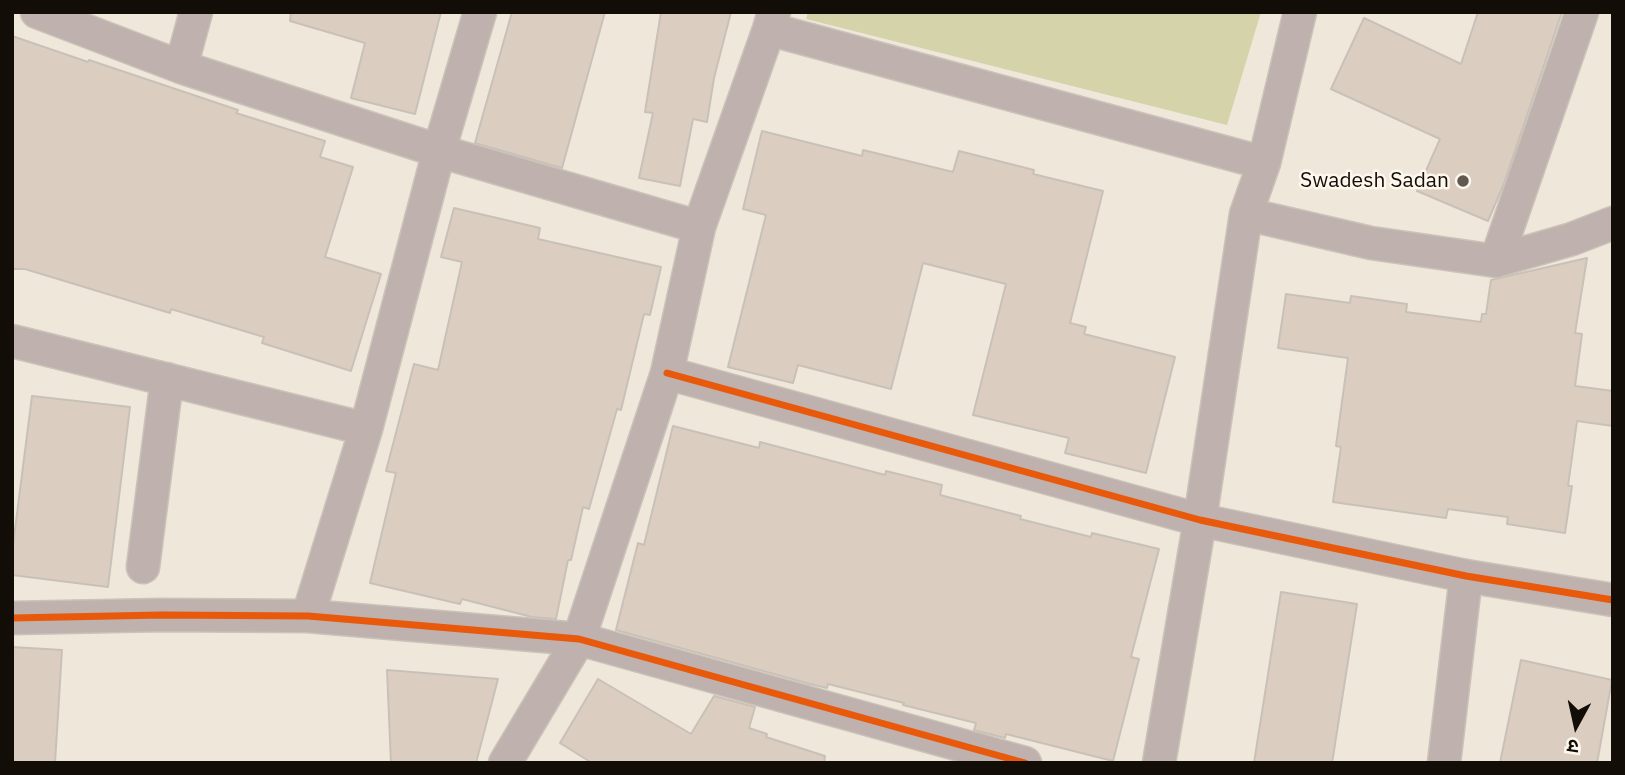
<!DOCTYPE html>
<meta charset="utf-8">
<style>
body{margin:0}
#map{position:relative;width:1625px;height:775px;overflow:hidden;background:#efe7da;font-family:"IBM Plex Sans","Noto Sans Devanagari",sans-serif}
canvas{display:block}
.frame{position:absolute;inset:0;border:14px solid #120d06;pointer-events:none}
.north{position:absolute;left:1541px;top:691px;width:70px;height:70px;-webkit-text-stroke:5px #fdf7ee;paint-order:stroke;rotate:188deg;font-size:19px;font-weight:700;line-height:28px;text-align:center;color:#120d06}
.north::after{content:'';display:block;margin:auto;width:24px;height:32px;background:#120d06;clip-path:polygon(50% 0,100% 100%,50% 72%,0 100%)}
</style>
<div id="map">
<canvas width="1625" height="775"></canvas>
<div class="frame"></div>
<div class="north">उ</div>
</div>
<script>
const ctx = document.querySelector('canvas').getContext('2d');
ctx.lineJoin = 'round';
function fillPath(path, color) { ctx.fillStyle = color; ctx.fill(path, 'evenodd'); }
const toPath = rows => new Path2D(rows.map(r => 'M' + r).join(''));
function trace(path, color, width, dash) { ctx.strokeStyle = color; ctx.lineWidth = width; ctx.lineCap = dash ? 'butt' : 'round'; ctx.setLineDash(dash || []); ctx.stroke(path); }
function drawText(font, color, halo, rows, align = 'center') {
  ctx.font = font + ' "IBM Plex Sans",sans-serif'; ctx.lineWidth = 5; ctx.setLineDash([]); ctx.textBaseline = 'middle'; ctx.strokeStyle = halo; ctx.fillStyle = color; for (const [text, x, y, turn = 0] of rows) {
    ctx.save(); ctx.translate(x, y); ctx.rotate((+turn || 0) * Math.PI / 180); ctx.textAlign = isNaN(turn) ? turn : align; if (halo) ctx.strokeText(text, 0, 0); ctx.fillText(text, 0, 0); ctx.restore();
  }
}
fillPath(toPath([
 [808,12,1261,12,1227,125,806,19]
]), '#d4d3a9');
const building = toPath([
 [291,12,441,12,415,114,351,98,365,43,290,21,291,12],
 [512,12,605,12,562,168,475,143,512,12],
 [661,12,731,12,714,78,707,122,693,119,680,186,639,178,653,113,645,112,661,12],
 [1478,12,1562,12,1503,186,1488,221,1417,191,1440,139,1331,89,1364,18,1461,64,1478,12],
 [12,36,88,62,89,60,238,110,236,113,325,141,320,157,353,167,325,257,381,274,351,371,262,343,264,337,171,309,170,313,25,269,12,269,12,36],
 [762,131,862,156,863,150,953,172,959,151,1034,170,1033,174,1103,191,1070,323,1086,327,1084,334,1175,357,1146,473,1065,453,1069,438,973,415,1006,284,923,263,891,389,798,365,793,383,728,367,766,215,743,209,762,131],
 [454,208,540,228,538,239,661,267,650,315,644,314,621,410,617,409,589,509,583,507,571,560,568,560,556,619,532,617,462,599,460,604,370,583,396,473,386,471,414,364,438,370,462,262,441,257,454,208],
 [1587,258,1575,333,1582,334,1575,386,1613,391,1613,426,1577,421,1568,486,1572,486,1565,533,1507,524,1508,517,1448,509,1446,518,1333,502,1341,447,1336,446,1348,358,1278,348,1286,294,1350,303,1351,296,1407,304,1406,312,1481,322,1482,314,1486,314,1491,280,1587,258],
 [32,396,130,407,108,587,12,575,12,553,32,396],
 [673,426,759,448,760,442,885,475,886,471,942,485,940,495,1021,516,1020,519,1091,537,1092,533,1159,549,1131,657,1139,659,1113,761,1006,734,1005,738,974,730,976,723,903,705,904,703,828,684,827,688,810,684,616,630,638,543,644,545,673,426],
 [1281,592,1357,604,1332,763,1254,763,1281,592],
 [12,647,62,650,55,763,12,763,12,647],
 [1521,660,1612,680,1597,763,1500,763,1521,660],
 [387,670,498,679,476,763,391,763,387,670],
 [598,679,691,734,714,696,755,707,749,728,767,734,766,737,825,756,824,763,592,763,560,743,598,679]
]);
fillPath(building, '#dbcec1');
trace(building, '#c9c1b8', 2);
const minor = toPath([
 [37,12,181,67,439,151,699,227],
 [769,29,1264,163],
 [181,67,196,12],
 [1246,214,1371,243,1496,261,1572,239,1613,223],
 [1496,261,1582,12],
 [12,341,366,429],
 [667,373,1200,520,1466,576,1613,600],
 [143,567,167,379],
 [308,616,366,429,439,151,480,12],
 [12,618,162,615,308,616,579,639,1025,763],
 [505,763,579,639,667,373,699,227,769,29,774,12],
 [1159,763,1200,520,1246,214,1264,163,1300,12],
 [1444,763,1466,576]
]);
trace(minor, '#cac3ba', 35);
trace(minor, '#bfb1ad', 32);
trace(toPath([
 [667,373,1200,520,1466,576,1613,600],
 [12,618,162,615,308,616,579,639,1025,763]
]), '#e8590c', 7);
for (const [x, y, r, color] of [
 [1463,181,7,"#5f5950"]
]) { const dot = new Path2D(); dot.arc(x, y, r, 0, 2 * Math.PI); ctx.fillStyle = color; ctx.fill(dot); trace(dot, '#fdf7ee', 2.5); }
drawText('21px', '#120d06', '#fdf7ee', [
 ["Swadesh Sadan",1449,181]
], 'right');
</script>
